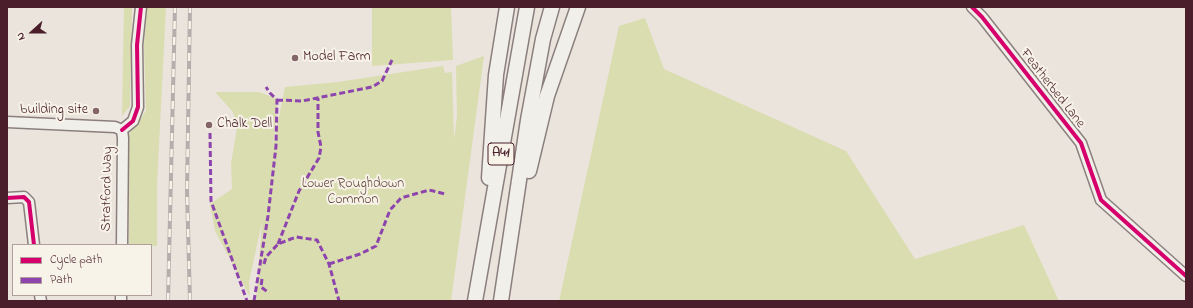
<!DOCTYPE html>
<style>
body{margin:0}
#map{position:relative;width:1193px;height:308px;overflow:hidden;background:#ebe4dc;font-family:"Indie Flower",sans-serif}
canvas{display:block}
.frame{position:absolute;inset:0;border:8px solid #4a1f2b;pointer-events:none}
.legend{position:absolute;left:12px;top:244px;width:140px;height:52px;box-sizing:border-box;background:#f7f3e8;border:1px solid #b29e9c;margin:0;padding:5px 7px;list-style:none;font-size:12px;color:#4a1f2b}
.legend li{display:flex;align-items:center;gap:8px;height:20px}
.legend b{width:20px;border:1px solid #b29e9c}
.north{position:absolute;left:12px;top:12px;width:40px;height:40px;-webkit-text-stroke:3px #f7f3e8;paint-order:stroke;rotate:249deg;font-size:11px;font-weight:700;line-height:16px;text-align:center;color:#4a1f2b}
.north::after{content:'';display:block;margin:auto;width:14px;height:18px;background:#4a1f2b;clip-path:polygon(50% 0,100% 100%,50% 72%,0 100%)}
</style>
<div id="map">
<canvas width="1193" height="308"></canvas>
<div class="frame"></div>
<ul class="legend">
<li><b style="height:5px;background:#d6006c"></b>Cycle path</li>
<li><b style="height:5px;background:#8e44ad"></b>Path</li>
</ul>
<div class="north">N</div>
</div>
<script>
const ctx = document.querySelector('canvas').getContext('2d');
ctx.lineJoin = 'round';
function fillPath(path, color) { ctx.fillStyle = color; ctx.fill(path, 'evenodd'); }
const toPath = rows => new Path2D(rows.map(r => 'M' + r).join(''));
function trace(path, color, width, dash) { ctx.strokeStyle = color; ctx.lineWidth = width; ctx.lineCap = dash ? 'butt' : 'round'; ctx.setLineDash(dash || []); ctx.stroke(path); }
function drawText(font, color, halo, rows, align = 'center') {
  ctx.font = font + ' "Indie Flower",sans-serif'; ctx.lineWidth = 4; ctx.setLineDash([]); ctx.textBaseline = 'middle'; ctx.strokeStyle = halo; ctx.fillStyle = color; for (const [text, x, y, turn = 0] of rows) {
    ctx.save(); ctx.translate(x, y); ctx.rotate((+turn || 0) * Math.PI / 180); ctx.textAlign = isNaN(turn) ? turn : align; if (halo) ctx.strokeText(text, 0, 0); ctx.fillText(text, 0, 0); ctx.restore();
  }
}
fillPath(toPath([
 [124,7,132,7,130,106,122,116],
 [147,7,166,7,157,185,157,246,129,245,129,134,146,111,144,46],
 [372,7,451,7,453,60,372,66],
 [645,18,664,69,846,151,915,259,1024,225,1059,301,559,301,619,26],
 [484,56,451,301,256,301,262,222,249,282,250,297,215,231,210,204,232,189,231,163,237,128,233,112,215,92,259,92,278,99,273,146,285,87,338,82,443,66,445,73,452,72,454,140,457,116,456,66]
]), '#d9ddaf');
const minor = toPath([
 [972,7,982,17,1081,143,1101,200,1186,276],
 [7,122,115,127,122,130],
 [122,130,133,121,138,107,137,45,141,7],
 [122,130,123,138,122,245],
 [7,198,24,197,29,202,34,245],
 [40,295,41,301],
 [121,301,121,295]
]);
const highway = toPath([
 [529,171,547,96,578,7],
 [489,178,496,75,507,7],
 [475,301,527,7],
 [501,301,528,120,543,39,552,7]
]);
trace(minor, '#8b7f7e', 13);
trace(highway, '#8b7f7e', 17);
trace(minor, '#f1efea', 10);
trace(highway, '#f1efea', 14);
const rail = toPath([
 [168,301,175,7],
 [190,301,187,191,190,7]
]);
trace(rail, '#b5aeac', 4);
trace(rail, '#f7f3e8', 2.5, [8]);
trace(toPath([
 [277,100,302,101,372,87,382,81,392,60],
 [210,133,211,201,247,301],
 [278,244,299,191,319,158,321,147,318,132,318,98],
 [264,264,266,257,278,244,296,237,317,240,329,264,339,301],
 [329,264,360,254,376,246,390,210,401,198,429,190,445,194],
 [262,279,261,287,269,293],
 [254,301,268,216,276,146,277,100,270,93,266,87]
]), '#8e44ad', 3, [6, 3]);
trace(toPath([
 [972,7,982,17,1081,143,1101,200,1186,276],
 [122,130,133,121,138,107,137,45,141,7],
 [7,198,24,197,29,202,34,245]
]), '#d6006c', 4);
for (const [x, y, r, color] of [
 [295,58,4,"#826469"],
 [96,111,4,"#826469"],
 [209,125,4,"#826469"]
]) { const dot = new Path2D(); dot.arc(x, y, r, 0, 2 * Math.PI); ctx.fillStyle = color; ctx.fill(dot); trace(dot, '#f7f3e8', 1.5); }
for (const [x, y, w] of [
 [501,154,26]
]) { const box = new Path2D(); box.roundRect(x - w / 2, y - 11, w, 22, 3); ctx.fillStyle = '#f7f3e8'; ctx.fill(box); trace(box, '#4a1f2b', 1); }
drawText('bold 13px', '#4a1f2b', null, [
 ["A41",501,154]
]);
drawText('14px', '#4a1f2b', '#f7f3e8', [
 ["Model Farm",303,58],
 ["building site",88,111,"right"],
 ["Chalk Dell",217,125]
], 'left');
drawText('14px', '#4a1f2b', '#f7f3e8', [
 ["Featherbed Lane",1052,89,52],
 ["Stratford Way",108,189,-89]
]);
drawText('14px', '#6a4d43', '#f7f3e8', [
 ["Lower Roughdown",353,185],
 ["Common",353,201]
]);
</script>
